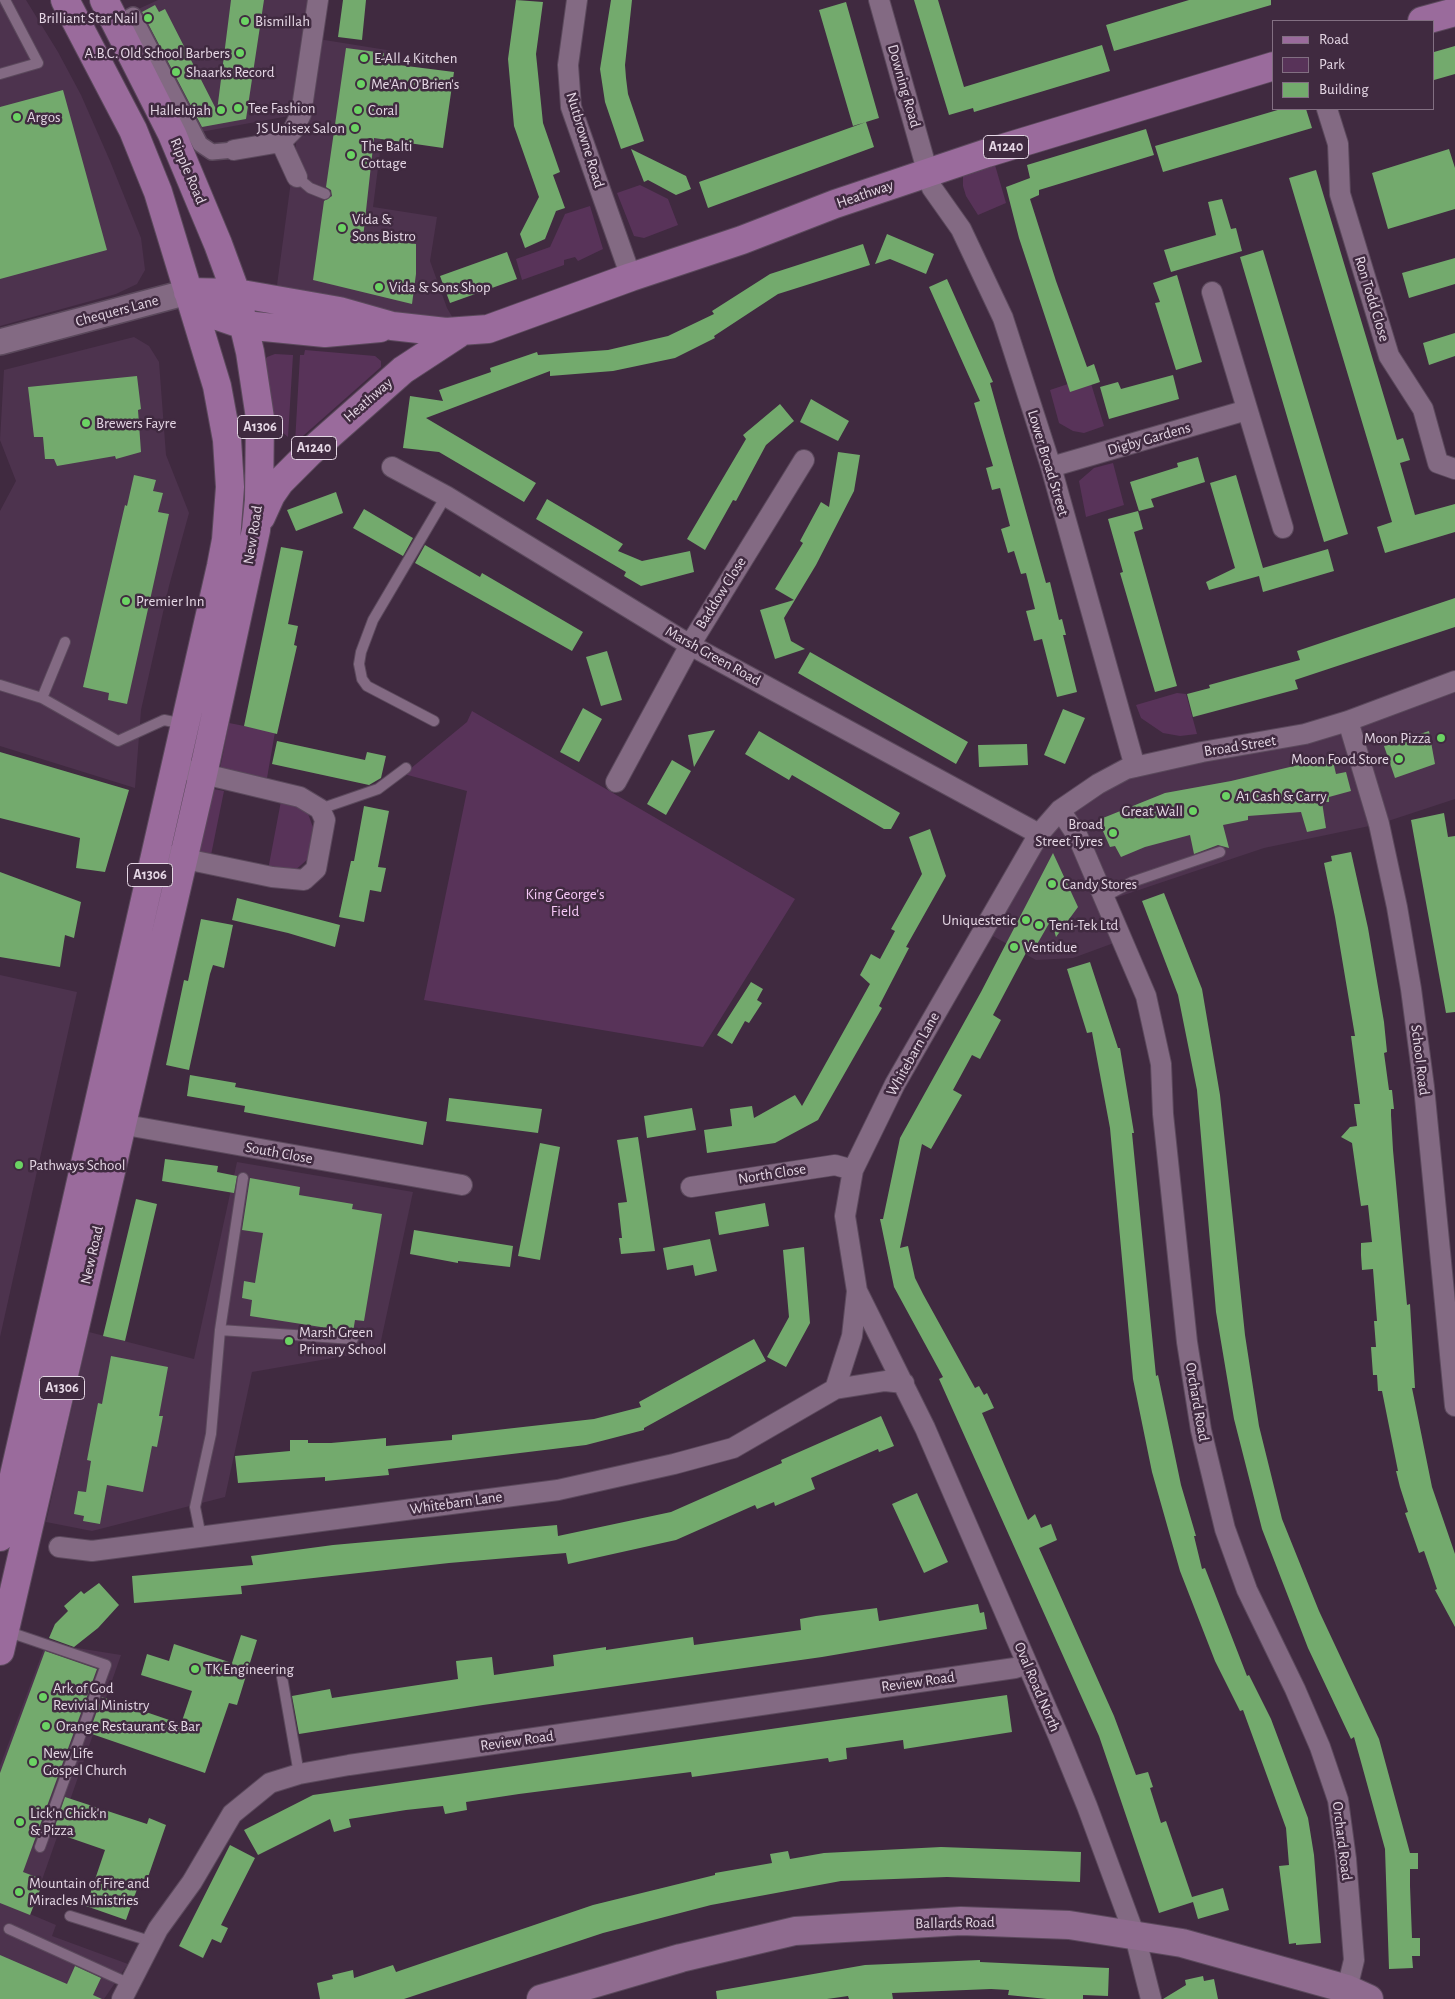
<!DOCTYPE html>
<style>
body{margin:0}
#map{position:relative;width:1455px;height:1999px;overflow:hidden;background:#402a40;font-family:"Alegreya Sans",sans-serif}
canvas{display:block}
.legend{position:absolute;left:1272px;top:20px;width:162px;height:90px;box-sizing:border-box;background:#402a40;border:1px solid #826f82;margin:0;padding:6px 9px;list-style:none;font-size:15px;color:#e5d7e5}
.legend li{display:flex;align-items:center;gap:10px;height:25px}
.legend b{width:25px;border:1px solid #826f82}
</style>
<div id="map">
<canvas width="1455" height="1999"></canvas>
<ul class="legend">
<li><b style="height:6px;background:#9a6b9c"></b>Road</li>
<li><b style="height:14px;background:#583359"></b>Park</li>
<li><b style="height:14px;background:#73aa6d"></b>Building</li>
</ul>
</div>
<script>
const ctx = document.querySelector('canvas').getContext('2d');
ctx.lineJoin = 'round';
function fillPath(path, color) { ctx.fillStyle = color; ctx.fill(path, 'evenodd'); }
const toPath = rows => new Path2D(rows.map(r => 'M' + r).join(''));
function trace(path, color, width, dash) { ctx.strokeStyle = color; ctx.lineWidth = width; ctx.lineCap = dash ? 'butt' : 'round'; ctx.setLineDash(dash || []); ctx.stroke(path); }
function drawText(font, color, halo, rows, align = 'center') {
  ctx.font = font + ' "Alegreya Sans",sans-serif'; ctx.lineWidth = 5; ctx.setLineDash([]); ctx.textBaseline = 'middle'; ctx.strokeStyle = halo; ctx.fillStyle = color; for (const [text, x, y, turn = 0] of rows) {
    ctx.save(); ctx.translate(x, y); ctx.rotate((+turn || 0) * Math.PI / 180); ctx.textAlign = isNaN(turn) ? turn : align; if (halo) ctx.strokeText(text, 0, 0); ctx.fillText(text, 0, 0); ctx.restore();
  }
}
fillPath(toPath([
 [0,0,26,0,58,52,81,95,110,161,141,238,145,270,137,284,116,294,0,326],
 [158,0,318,0,312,38,393,51,373,207,437,217,430,261,447,308,461,332,275,300,300,114,195,133,134,11],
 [134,337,149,346,159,362,166,455,189,513,169,586,141,710,135,788,0,746,0,511,16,481,0,440,4,370],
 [1455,681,1455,799,1379,824,1264,848,1106,901,1122,940,1073,958,1036,960,984,931,1039,834,1098,784,1259,744],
 [0,975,77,992,0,1337],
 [237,1162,413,1192,379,1350,252,1372,225,1497,92,1531,46,1522,89,1332,194,1359],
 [46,1643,121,1655,30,1914,56,1925,52,1936,128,1964,104,1999,0,1999,0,1766]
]), '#4d334e');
fillPath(toPath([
 [995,165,1006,203,978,215,966,196,963,186,963,176],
 [640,185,668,199,678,225,644,238,634,236,617,193],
 [590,206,603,249,578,261,575,257,564,260,564,265,522,280,516,259,550,247,565,214],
 [305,350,375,356,381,361,381,367,295,443,300,355,304,355],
 [275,354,293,355,288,437,270,422,263,362,267,357],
 [1089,377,1104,426,1084,433,1073,431,1059,423,1050,390],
 [1113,463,1124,505,1086,517,1079,481,1094,468],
 [1177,693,1186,694,1197,734,1180,736,1163,733,1141,718,1136,705],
 [472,711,795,899,703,1047,424,1000,467,791,404,774,467,722],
 [229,723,275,732,267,778,220,769],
 [203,787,224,791,211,855,190,851],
 [281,801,306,808,315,833,309,858,293,872,268,870]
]), '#583359');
fillPath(toPath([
 [231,0,264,0,246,119,202,127,142,12,155,5,159,12,165,9,217,111],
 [343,0,366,0,362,40,338,37],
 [516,0,543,2,536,54,543,123,560,172,553,175,565,208,556,211,545,239,525,248,520,234,539,197,514,126,508,59],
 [611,0,632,0,625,65,626,78,628,94,644,141,621,149,605,102,600,69],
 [914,0,938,0,964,87,1102,45,1110,71,974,112,973,108,949,115],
 [1189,0,1271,0,1271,5,1114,51,1106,25],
 [846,2,879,118,853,126,819,10],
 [1455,46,1455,74,1434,80,1434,52],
 [346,48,384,53,383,63,454,72,443,148,374,138,363,238,416,244,416,274,412,304,313,280,324,201,332,196,331,190,326,187],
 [63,90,107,250,0,279,0,107],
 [1281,109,1306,109,1312,128,1163,172,1155,146],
 [866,122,874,147,708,208,699,182],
 [1146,129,1154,155,1039,190,1039,195,1030,199,1056,281,1087,367,1094,364,1100,382,1070,392,1019,238,1006,187,1030,178,1027,165],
 [631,149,686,176,691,189,676,195,648,180,644,182],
 [1449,149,1455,168,1455,209,1388,229,1372,173],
 [1316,170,1397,440,1403,438,1410,460,1400,463,1415,515,1455,504,1455,532,1385,553,1377,527,1392,522,1289,178],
 [1222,199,1231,229,1236,228,1242,251,1171,272,1164,250,1216,235,1208,202],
 [887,234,934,254,926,274,890,259,875,264],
 [863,244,870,265,778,294,714,336,715,338,675,358,613,371,550,376,550,371,426,418,536,483,524,502,439,452,403,448,410,396,443,401,439,390,491,372,490,368,537,352,538,355,608,350,668,336,714,314,712,311,770,274],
 [1263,250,1348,534,1324,542,1240,257],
 [507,252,517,279,450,303,440,276],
 [1455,258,1455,284,1409,298,1402,273],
 [1177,275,1202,362,1176,370,1155,303,1160,302,1153,283],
 [947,279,993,382,990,383,1046,583,1050,582,1059,620,1062,619,1066,635,1063,635,1077,692,1057,697,1042,639,1034,641,1026,611,1035,609,1026,573,1021,574,1014,551,1008,553,1001,529,1010,526,1000,488,992,490,986,468,993,466,974,403,980,401,929,287],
 [1455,333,1455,356,1429,365,1423,343],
 [1173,375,1179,399,1109,419,1100,387,1118,382,1121,389],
 [137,376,141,409,138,410,141,452,116,459,115,456,57,466,54,459,45,459,43,437,34,437,28,387],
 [811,399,849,421,838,441,800,422],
 [780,404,794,421,766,445,736,501,733,500,705,550,687,539,746,439,743,435],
 [838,452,860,455,854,491,816,565,784,618,791,641,805,649,775,659,760,610,794,600,775,589,803,543,800,541,821,502,829,507],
 [1198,457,1205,482,1151,499,1154,507,1139,511,1130,482,1178,467,1177,463],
 [134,475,156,480,153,491,163,493,158,512,169,514,127,704,108,700,109,693,83,687,125,505,127,506],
 [1236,475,1263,568,1328,549,1334,571,1263,592,1259,576,1209,590,1206,582,1235,568,1210,483],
 [336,492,343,513,296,531,287,510],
 [547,499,623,544,618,551,642,561,690,551,694,572,641,586,624,576,626,572,536,519],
 [364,509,413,538,403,556,353,528],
 [1138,511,1143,529,1134,532,1177,686,1155,692,1120,573,1123,572,1108,519],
 [425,545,480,577,482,573,583,632,572,651,415,563],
 [281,547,303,551,288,624,298,626,294,645,297,646,277,734,244,726],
 [1455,598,1455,627,1295,680,1298,689,1193,717,1187,694,1210,688,1209,685,1300,660,1297,651],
 [607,651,622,700,601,706,586,657],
 [810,652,968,742,956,764,798,673],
 [583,708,602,719,579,762,560,752],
 [1063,709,1085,718,1065,764,1044,755],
 [715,730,694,767,688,735],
 [759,731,900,813,891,829,884,829,792,775,789,780,745,754],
 [1429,731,1435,764,1395,778,1384,746],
 [277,741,365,760,367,752,386,756,381,778,369,785,272,764],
 [1027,744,1028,765,979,767,978,745],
 [0,752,129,790,105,872,76,868,80,838,0,818],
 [1332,757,1336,774,1346,772,1351,791,1329,797,1329,802,1322,802,1326,828,1307,832,1301,812,1248,816,1248,820,1223,825,1229,848,1218,845,1194,854,1190,835,1145,847,1121,857,1115,846,1110,847,1098,820,1165,793,1231,781],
 [672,760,691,771,666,815,647,804],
 [364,806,389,811,378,867,386,868,381,892,370,890,364,922,339,917,351,861,354,861],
 [1444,813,1448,837,1455,836,1455,1012,1446,1013,1411,820],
 [930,829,946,876,906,947,909,948,879,1006,882,1008,818,1120,775,1143,707,1153,704,1130,732,1126,730,1109,752,1106,754,1118,795,1095,802,1106,870,984,860,975,871,954,880,959,895,931,891,929,922,874,909,837],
 [1351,852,1368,928,1384,1022,1387,1052,1384,1053,1389,1090,1392,1090,1394,1109,1391,1109,1391,1115,1393,1150,1407,1305,1410,1304,1415,1388,1412,1388,1432,1487,1455,1554,1455,1627,1435,1590,1437,1589,1424,1551,1419,1553,1405,1513,1408,1512,1400,1487,1396,1471,1398,1471,1382,1391,1378,1391,1377,1375,1373,1375,1371,1347,1376,1347,1374,1321,1377,1321,1373,1269,1362,1270,1361,1255,1361,1243,1372,1242,1368,1205,1361,1206,1352,1143,1341,1137,1350,1127,1357,1126,1354,1104,1360,1104,1351,1036,1355,1036,1335,917,1324,863,1332,861,1331,856],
 [1053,853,1078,907,1056,937,1051,920,1036,946,1033,944,1029,952,1027,951,993,1015,1001,1020,980,1059,972,1055,953,1090,962,1095,931,1149,922,1144,900,1248,908,1246,915,1278,923,1294,975,1388,979,1386,984,1395,987,1393,994,1408,982,1413,1028,1520,1035,1514,1041,1528,1051,1524,1057,1540,1039,1548,1114,1716,1136,1775,1148,1772,1153,1787,1150,1788,1161,1823,1166,1821,1192,1897,1223,1888,1229,1910,1198,1919,1193,1902,1159,1913,1099,1736,939,1379,943,1377,894,1287,880,1219,883,1219,900,1138,981,992],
 [0,872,81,902,74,938,65,935,60,967,0,957],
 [1164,893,1202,989,1220,1095,1245,1335,1259,1426,1282,1519,1319,1611,1379,1739,1410,1853,1418,1853,1418,1869,1410,1869,1410,1886,1412,1938,1420,1938,1420,1956,1412,1956,1413,1968,1389,1969,1385,1849,1361,1762,1354,1737,1351,1739,1308,1648,1262,1529,1234,1419,1216,1312,1197,1090,1178,995,1142,901],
 [237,898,340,925,335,947,288,933,232,920],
 [201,919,233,925,224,968,213,965,210,974,189,1070,166,1065,184,980,188,981],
 [1090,962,1118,1048,1120,1048,1134,1133,1132,1133,1156,1376,1158,1375,1181,1485,1196,1536,1194,1536,1202,1569,1205,1568,1247,1676,1249,1675,1271,1719,1308,1818,1314,1855,1321,1943,1296,1945,1296,1943,1289,1944,1279,1866,1289,1865,1286,1828,1243,1710,1240,1711,1215,1661,1180,1571,1152,1472,1133,1379,1110,1128,1092,1032,1087,1033,1067,969],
 [751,982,763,989,757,1000,762,1003,749,1023,745,1021,732,1044,717,1035],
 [190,1075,236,1083,235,1087,427,1122,423,1145,271,1117,244,1112,245,1106,187,1096],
 [449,1098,542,1109,538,1133,446,1121],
 [692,1108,696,1130,647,1138,644,1116],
 [638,1137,655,1251,621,1254,619,1238,622,1238,618,1203,627,1202,617,1140],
 [540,1143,560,1147,540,1260,518,1256],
 [165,1159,218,1166,217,1172,237,1176,234,1193,162,1181],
 [250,1178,300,1187,299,1195,353,1204,352,1209,382,1214,364,1321,355,1320,353,1332,250,1316,252,1300,242,1298,244,1281,255,1283,263,1233,242,1230],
 [136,1199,157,1204,125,1341,103,1336],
 [765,1203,769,1226,719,1235,715,1212],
 [414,1230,513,1246,510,1267,458,1261,458,1263,410,1254],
 [710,1239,717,1271,695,1276,693,1265,667,1270,663,1248],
 [804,1247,810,1323,786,1367,767,1357,789,1317,783,1250],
 [754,1339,766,1361,644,1428,644,1430,586,1445,388,1469,389,1475,325,1481,325,1477,238,1483,235,1456,290,1451,290,1440,308,1440,308,1443,331,1443,386,1438,386,1446,452,1440,452,1435,594,1419,641,1407,639,1402],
 [111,1356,168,1367,159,1416,163,1416,157,1447,152,1446,143,1492,107,1485,100,1524,83,1521,84,1516,74,1514,78,1491,86,1492,91,1461,87,1460,98,1403,102,1404],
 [881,1416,894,1446,879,1452,878,1449,811,1478,815,1489,775,1506,774,1502,757,1509,755,1505,676,1540,568,1564,566,1553,449,1563,241,1586,242,1594,134,1603,132,1576,253,1565,251,1556,333,1545,557,1525,558,1536,671,1512,782,1463,781,1460],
 [917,1493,948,1562,924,1573,892,1504],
 [99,1583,119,1605,98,1628,74,1647,49,1638,55,1624,68,1611,64,1606,81,1591,84,1594],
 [978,1604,980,1613,984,1612,987,1629,822,1657,483,1705,299,1734,292,1696,330,1689,332,1698,458,1679,456,1661,492,1657,494,1675,554,1666,553,1655,606,1647,606,1650,693,1637,694,1645,801,1630,800,1619,816,1616,877,1608,879,1621],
 [241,1635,257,1640,237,1705,229,1703,205,1773,89,1733,102,1697,181,1724,192,1691,141,1675,147,1654,169,1661,174,1644,232,1663],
 [45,1651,97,1669,23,1872,44,1880,30,1915,0,1903,0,1773],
 [1007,1695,1012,1732,904,1749,903,1740,862,1746,846,1748,847,1759,829,1762,828,1758,692,1777,691,1772,519,1794,466,1802,467,1810,445,1814,443,1806,406,1810,349,1819,351,1827,334,1832,330,1819,258,1855,244,1830,313,1795],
 [65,1797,147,1824,149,1818,166,1825,147,1880,141,1878,126,1920,86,1906,105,1850,53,1832],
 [230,1845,255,1858,221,1925,228,1928,221,1943,212,1939,203,1958,179,1946],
 [941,1847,1081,1852,1080,1882,947,1877,841,1881,711,1905,603,1933,404,1999,320,1999,317,1983,333,1979,332,1975,353,1970,354,1978,393,1965,396,1972,593,1905,715,1875,715,1873,772,1863,770,1854,788,1851,790,1859,824,1853],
 [0,1955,67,1984,75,1966,101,1978,93,1995,102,1999,0,1999],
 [980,1960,980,1962,1109,1968,1108,1996,1083,1995,1083,1999,1047,1999,1008,1995,1009,1990,991,1989,892,1993,893,1999,849,1999,848,1996,827,1999,717,1999,716,1991,865,1965],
 [1203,1976,1204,1981,1214,1979,1218,1999,1163,1999,1186,1985,1185,1980]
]), '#73aa6d');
const service = toPath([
 [0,74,38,63,5,0],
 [297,177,310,188,325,194],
 [0,685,42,698,118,741,164,720,184,724],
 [42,698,65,642],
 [434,721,367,686,362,679,359,664,361,652,373,620,446,496],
 [320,809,378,789,406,768],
 [1104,897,1132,882,1220,852],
 [220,1330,353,1339],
 [201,1537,195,1507,211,1434,220,1330,243,1178],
 [6,1631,106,1665,40,1847],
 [282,1677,299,1774],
 [70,1916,153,1942],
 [9,1929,130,1984]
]);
const pedestrian = toPath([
 [117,24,133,15,200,144,212,152,234,150]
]);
const minor = toPath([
 [577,0,568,65,571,107,631,277],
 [879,0,932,188,961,229,1003,318,1051,467,1135,767],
 [1327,109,1338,144,1340,194,1389,356,1423,409,1438,463,1455,469],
 [281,142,293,130,301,114,318,0],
 [281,142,297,177],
 [234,150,281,142],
 [1212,292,1283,528],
 [392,467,446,496,690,645,1039,834],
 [1051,467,1247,410],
 [1348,721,1379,824,1397,907,1411,989,1424,1087,1455,1406],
 [616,782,690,645,804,460],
 [1060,810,1078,837,1146,996,1161,1064,1163,1114,1187,1342,1201,1430,1225,1529,1247,1590,1295,1689,1320,1747,1338,1800,1346,1859,1354,1960,1347,1989],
 [171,856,272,877,304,880,316,869,325,820,320,809,300,797,175,767],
 [109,1122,462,1185],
 [691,1187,835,1165,853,1170],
 [857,1291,925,1428,1058,1735,1087,1806,1135,1936,1151,1999],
 [835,1389,852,1336,857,1291,845,1216,853,1170,895,1084,1039,834,1060,810,1098,784,1126,769,1202,752,1305,734,1348,721,1455,681],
 [59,1547,92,1551,558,1490,674,1464,733,1448,835,1389,885,1381,904,1383],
 [122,1999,158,1929,192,1882,232,1814,270,1783,299,1774,349,1765,1015,1668,1027,1664]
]);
const tertiary = toPath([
 [0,342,188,292]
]);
const secondary = toPath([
 [541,1999,681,1958,795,1931,961,1921,1069,1925,1182,1943,1347,1989,1369,1999]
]);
const primary = toPath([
 [1422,21,1455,12],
 [188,292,236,293,339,311,392,326,446,332,488,329,631,277,742,240,835,204,987,153,1274,66],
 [188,292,198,305,212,314,244,325,325,333,380,328],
 [261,517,271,495,280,482,309,453,403,370,461,332],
 [0,1537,221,566,226,540,230,487,227,440,217,386,158,192,133,130,65,0],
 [0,1651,203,774,256,530,259,500,260,418,250,352,236,293,218,244,172,134,104,0]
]);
trace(service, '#5b495c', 12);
trace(pedestrian, '#5b495c', 18);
trace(minor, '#5b495c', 22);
trace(tertiary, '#5b495c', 28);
trace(secondary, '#5b495c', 30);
trace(primary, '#5b495c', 30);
trace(service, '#836a83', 10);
trace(pedestrian, '#836a83', 15);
trace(minor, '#836a83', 20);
trace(tertiary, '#836a83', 25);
trace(secondary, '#8f6b8f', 28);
trace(primary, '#9a6b9c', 28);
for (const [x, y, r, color] of [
 [148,18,5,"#6bd363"],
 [245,21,5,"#6bd363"],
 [240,53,5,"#6bd363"],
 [364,58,5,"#6bd363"],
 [176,72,5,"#6bd363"],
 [361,84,5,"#6bd363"],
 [238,108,5,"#6bd363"],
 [221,110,5,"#6bd363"],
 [358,110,5,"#6bd363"],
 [17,117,5,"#6bd363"],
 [355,128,5,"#6bd363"],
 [351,155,5,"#6bd363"],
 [342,228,5,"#6bd363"],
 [379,287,5,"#6bd363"],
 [86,423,5,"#6bd363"],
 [126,601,5,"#6bd363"],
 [1441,738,5,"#6bd363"],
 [1399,759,5,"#6bd363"],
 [1226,796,5,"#6bd363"],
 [1193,811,5,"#6bd363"],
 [1113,833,5,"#6bd363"],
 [1052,884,5,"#6bd363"],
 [1026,920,5,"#6bd363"],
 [1039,925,5,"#6bd363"],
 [1014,947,5,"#6bd363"],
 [19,1165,5,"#6bd363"],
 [289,1341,5,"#6bd363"],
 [195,1669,5,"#6bd363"],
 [43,1697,5,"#6bd363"],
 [46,1726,5,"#6bd363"],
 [33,1762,5,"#6bd363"],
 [20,1822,5,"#6bd363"],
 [19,1892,5,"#6bd363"]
]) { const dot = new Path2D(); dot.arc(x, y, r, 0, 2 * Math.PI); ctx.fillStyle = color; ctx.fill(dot); trace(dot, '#402a40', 2); }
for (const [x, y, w] of [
 [1006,147,45],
 [260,427,45],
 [314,448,45],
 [150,875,45],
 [62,1388,45]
]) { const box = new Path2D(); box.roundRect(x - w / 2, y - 11.5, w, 23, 4); ctx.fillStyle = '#402a40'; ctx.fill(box); trace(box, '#e5d7e5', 1); }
drawText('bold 14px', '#e5d7e5', null, [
 ["A1240",1006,147],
 ["A1306",260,427],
 ["A1240",314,448],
 ["A1306",150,875],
 ["A1306",62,1388]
]);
drawText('15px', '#e5d7e5', '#402a40', [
 ["Brilliant Star Nail",138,18,"right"],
 ["Bismillah",255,21],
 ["A.B.C. Old School Barbers",230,53,"right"],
 ["E-All 4 Kitchen",374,58],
 ["Shaarks Record",186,72],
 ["Me'An O'Brien's",371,84],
 ["Tee Fashion",248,108],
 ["Hallelujah",211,110,"right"],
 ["Coral",368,110],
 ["Argos",27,117],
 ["JS Unisex Salon",345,128,"right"],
 ["The Balti",361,146],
 ["Cottage",361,163],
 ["Vida &",352,219],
 ["Sons Bistro",352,236],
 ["Vida & Sons Shop",389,287],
 ["Brewers Fayre",96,423],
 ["Premier Inn",136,601],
 ["Moon Pizza",1431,738,"right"],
 ["Moon Food Store",1389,759,"right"],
 ["A1 Cash & Carry",1236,796],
 ["Great Wall",1183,811,"right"],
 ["Broad",1103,824,"right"],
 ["Street Tyres",1103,841,"right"],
 ["Candy Stores",1062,884],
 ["Uniquestetic",1016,920,"right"],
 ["Teni-Tek Ltd",1049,925],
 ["Ventidue",1024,947],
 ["Pathways School",29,1165],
 ["Marsh Green",299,1332],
 ["Primary School",299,1349],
 ["TK Engineering",205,1669],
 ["Ark of God",53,1688],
 ["Revivial Ministry",53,1705],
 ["Orange Restaurant & Bar",56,1726],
 ["New Life",43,1753],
 ["Gospel Church",43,1770],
 ["Lick'n Chick'n",30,1813],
 ["& Pizza",30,1830],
 ["Mountain of Fire and",29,1883],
 ["Miracles Ministries",29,1900]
], 'left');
drawText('15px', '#e5d7e5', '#402a40', [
 ["Downing Road",904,86,74],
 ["Nutbrowne Road",585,140,73],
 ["Ripple Road",188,171,67],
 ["Heathway",865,194,-19],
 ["Ron Todd Close",1372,299,73],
 ["Chequers Lane",117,311,-15],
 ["Heathway",368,400,-41],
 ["Digby Gardens",1149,439,-16],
 ["Lower Broad Street",1048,463,73],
 ["New Road",253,535,-81],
 ["Baddow Close",721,593,-58],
 ["Marsh Green Road",713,656,29],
 ["Broad Street",1240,746,-9],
 ["Whitebarn Lane",913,1054,-61],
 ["School Road",1420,1060,83],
 ["South Close",279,1153,10],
 ["North Close",772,1174,-9],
 ["New Road",92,1255,-77],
 ["Orchard Road",1197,1402,80],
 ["Whitebarn Lane",456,1503,-8],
 ["Review Road",918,1682,-8],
 ["Oval Road North",1037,1687,67],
 ["Review Road",517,1741,-8],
 ["Orchard Road",1342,1841,83],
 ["Ballards Road",955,1923,-1]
]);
drawText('15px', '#f7c9f8', '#402a40', [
 ["King George's",565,894],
 ["Field",565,911]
]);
</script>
